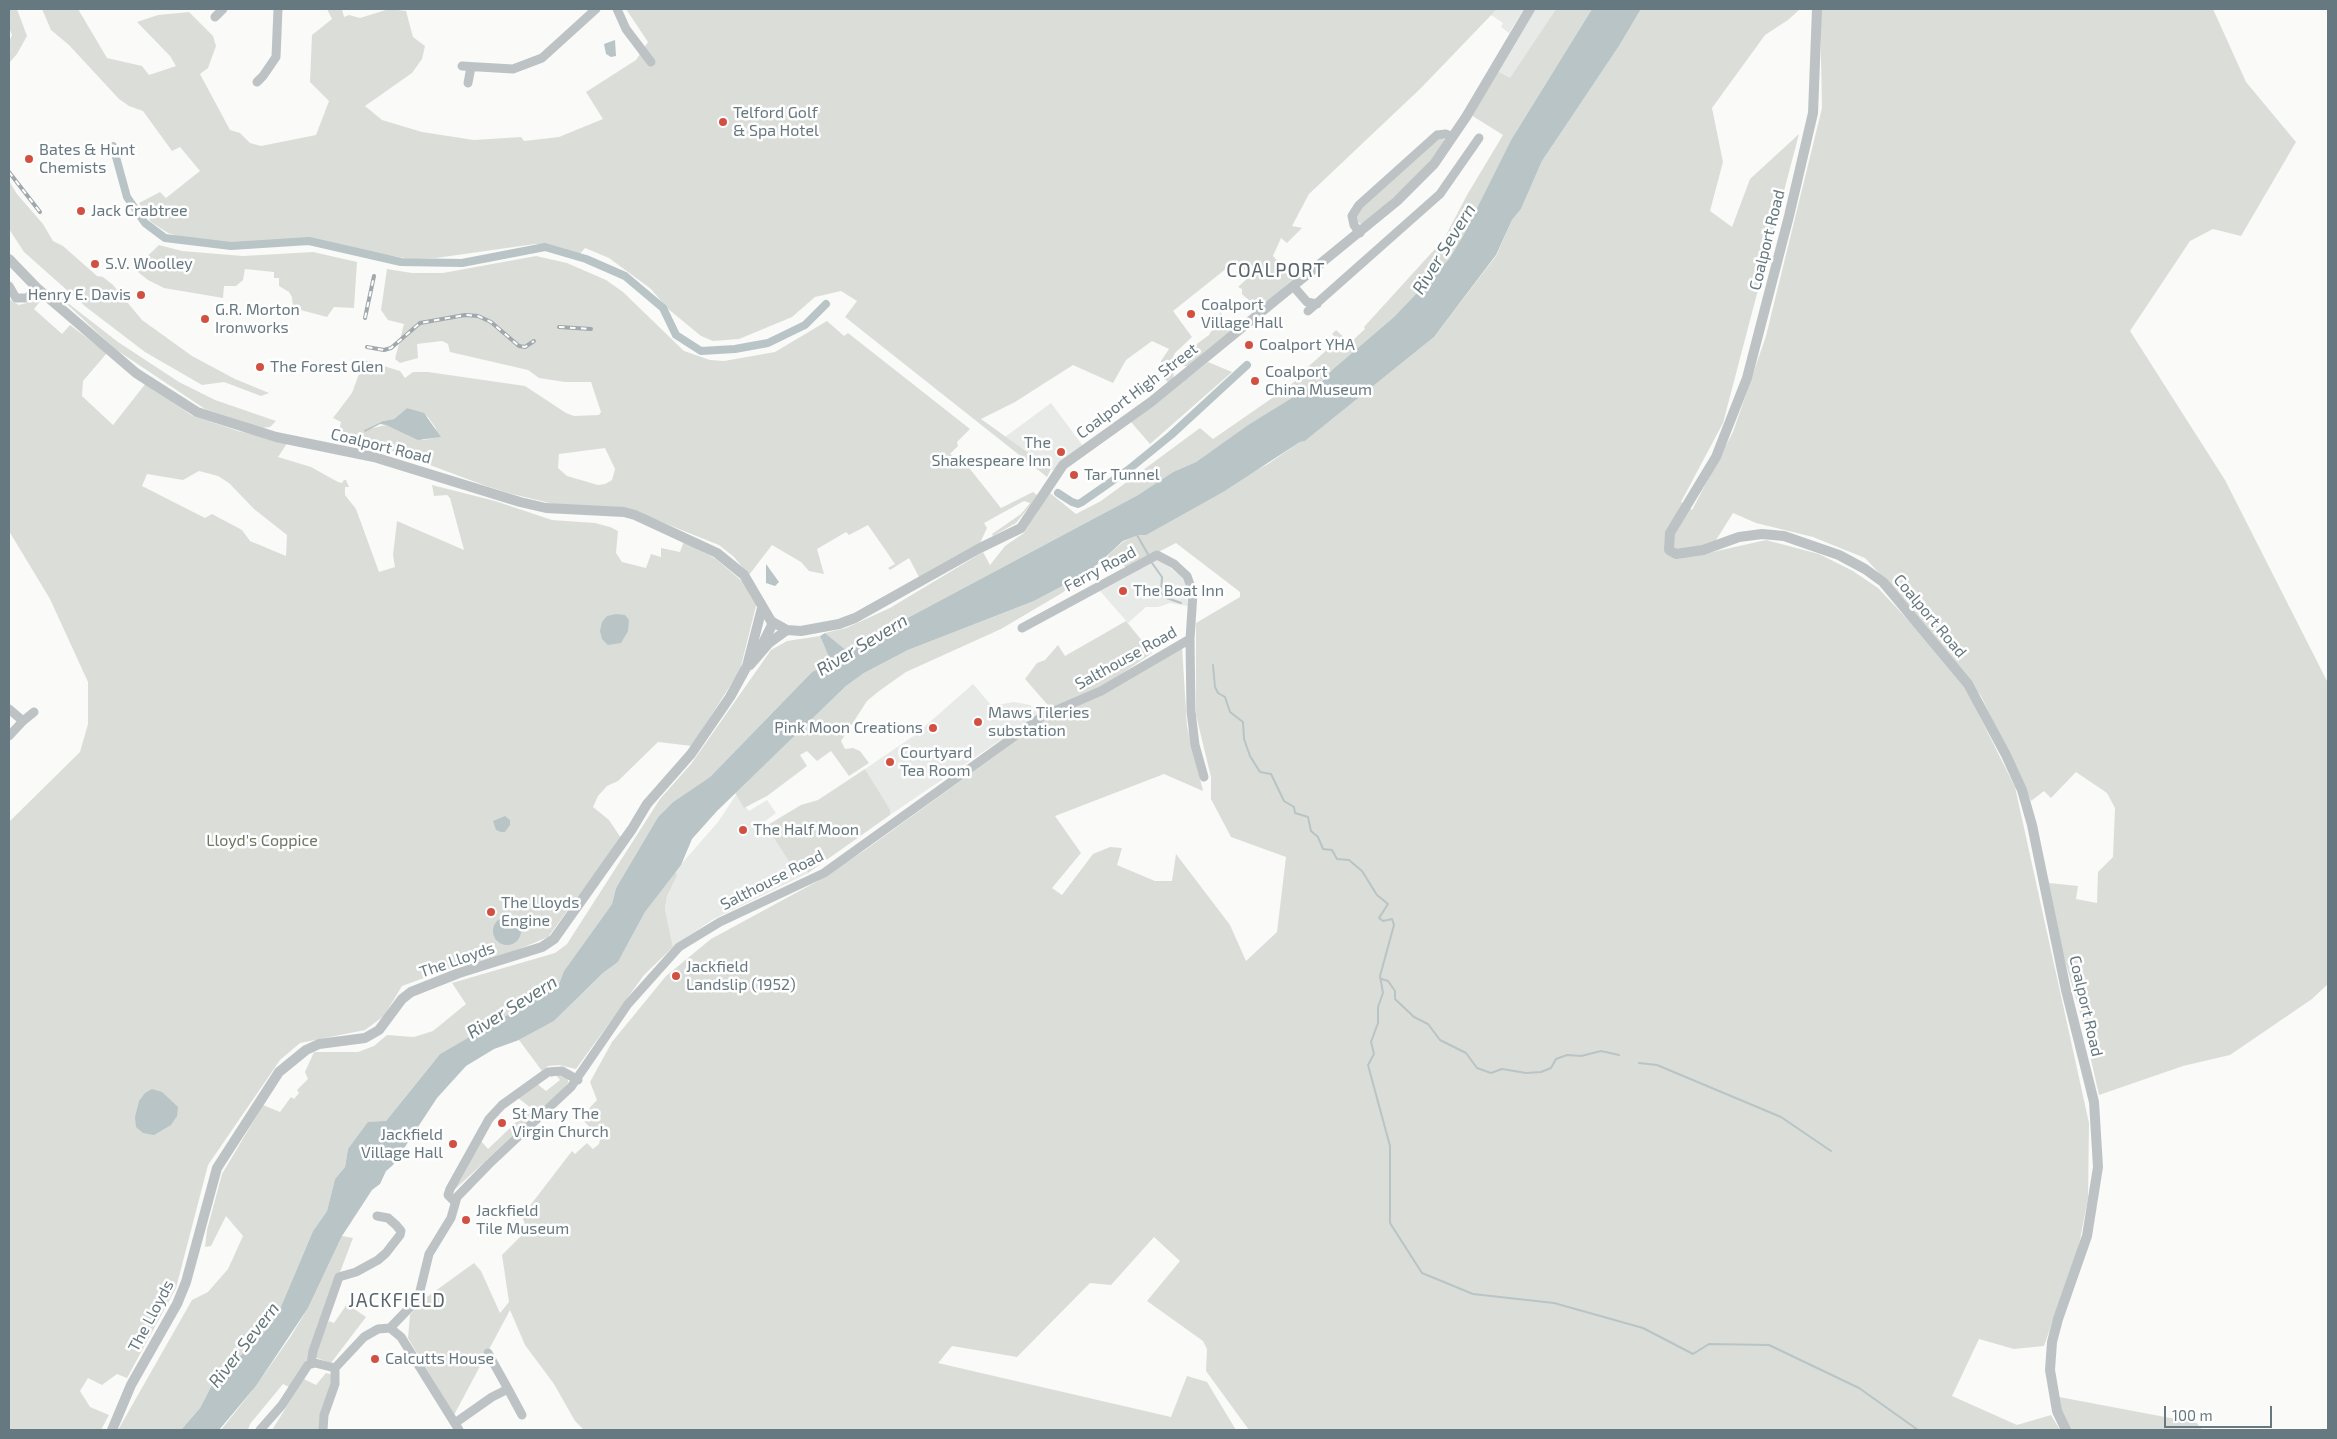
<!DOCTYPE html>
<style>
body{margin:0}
#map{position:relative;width:2337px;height:1439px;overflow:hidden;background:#fafaf8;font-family:"Exo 2",sans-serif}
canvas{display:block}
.frame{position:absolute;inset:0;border:10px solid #677980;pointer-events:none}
.scale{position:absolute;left:2164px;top:1406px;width:108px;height:22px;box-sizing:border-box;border:2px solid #677980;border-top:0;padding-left:6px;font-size:15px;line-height:18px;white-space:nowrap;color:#677980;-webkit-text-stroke:4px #fff;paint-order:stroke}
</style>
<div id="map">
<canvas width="2337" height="1439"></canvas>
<div class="frame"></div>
<div class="scale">100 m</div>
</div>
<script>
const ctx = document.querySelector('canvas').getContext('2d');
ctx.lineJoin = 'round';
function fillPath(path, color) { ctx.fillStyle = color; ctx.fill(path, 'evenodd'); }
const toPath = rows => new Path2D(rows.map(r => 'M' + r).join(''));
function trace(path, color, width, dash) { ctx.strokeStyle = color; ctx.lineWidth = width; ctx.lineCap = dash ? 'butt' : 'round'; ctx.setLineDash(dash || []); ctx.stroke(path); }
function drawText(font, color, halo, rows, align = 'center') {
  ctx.font = font + ' "Exo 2",sans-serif'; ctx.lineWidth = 5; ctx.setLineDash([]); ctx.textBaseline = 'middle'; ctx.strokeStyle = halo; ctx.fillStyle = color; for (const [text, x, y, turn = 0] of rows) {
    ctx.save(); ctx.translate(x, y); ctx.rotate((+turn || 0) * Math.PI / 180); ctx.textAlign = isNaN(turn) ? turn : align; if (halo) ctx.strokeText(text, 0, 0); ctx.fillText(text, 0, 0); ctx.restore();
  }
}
fillPath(toPath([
 [1497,9,1524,9,1509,33,1501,27,1503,23,1491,15],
 [1535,9,1556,9,1510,79,1497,71],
 [1051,403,1083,446,1053,470,1005,437],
 [1157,560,1161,561,1182,577,1187,589,1188,606,1170,603,1158,607,1146,607,1128,623,1100,591],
 [973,684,992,706,1014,702,1030,705,1039,714,890,815,890,809,865,769,915,735],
 [736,795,749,811,767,800,776,813,764,822,792,866,799,861,808,873,712,920,673,947,665,909,667,896,677,876,676,870,718,822]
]), '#e8eae8');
fillPath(toPath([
 [9,9,17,9,27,36,17,54,9,63,9,42,12,35,9,28],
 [42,9,78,9,107,58,142,66,149,75,176,66,170,56,137,22,158,15,189,12,213,36,216,46,208,68,200,74,230,130,240,133,250,143,261,146,316,135,329,101,310,82,312,35,332,19,327,9,342,9,344,17,349,15,360,18,389,9,406,11,413,37,425,46,422,59,412,73,365,106,382,120,422,132,474,140,521,137,524,141,559,137,603,119,586,92,636,60,648,42,626,9,1497,9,1421,88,1309,194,1292,226,1302,228,1287,243,1281,238,1273,256,1293,279,1259,309,1242,294,1242,289,1238,287,1250,276,1237,260,1173,311,1192,337,1175,353,1172,359,1174,379,1168,382,1162,377,1161,361,1169,349,1152,341,1126,360,1113,383,1073,365,1015,402,981,419,1051,469,1047,477,845,317,857,301,841,291,815,297,792,317,739,339,713,341,701,336,667,308,651,289,609,258,585,248,578,256,552,246,535,244,436,258,404,258,301,239,271,245,230,245,191,240,168,233,151,222,139,203,160,192,166,198,200,171,180,147,172,151,143,111,129,106,119,99,69,45,51,30],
 [1556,9,1592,9,1511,140,1463,236,1449,259,1395,316,1332,370,1318,385,1248,425,1196,462,1173,472,1138,495,885,630,847,652,825,633,846,628,890,608,983,552,990,565,1005,546,1024,533,1050,493,1076,514,1101,501,1200,428,1213,439,1281,392,1302,376,1300,374,1338,340,1332,334,1336,330,1350,343,1365,329,1364,327,1444,239,1467,195,1503,135,1471,115,1497,71,1510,78],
 [1641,9,1800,9,1788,20,1765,35,1712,108,1723,162,1710,211,1732,227,1750,179,1799,134,1723,423,1681,502,1692,510,1733,432,1766,336,1822,108,1820,9,2213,9,2246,82,2296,142,2241,236,2213,229,2190,241,2130,331,2225,480,2328,683,2328,984,2312,999,2230,1055,2183,1066,2099,1095,2081,1016,2063,954,2049,883,2078,886,2076,899,2097,903,2098,872,2113,857,2115,808,2107,793,2076,772,2051,798,2044,791,2031,801,1981,696,1906,602,1865,558,1813,537,1756,523,1733,513,1708,553,1766,540,1819,554,1853,571,1878,588,1929,642,1966,689,2015,787,2089,1123,2088,1198,2079,1245,2044,1346,2014,1349,1979,1339,1952,1396,2017,1425,2051,1415,2060,1430,1249,1430,1206,1371,1207,1349,1203,1341,1147,1301,1180,1261,1154,1237,1111,1285,1090,1283,1017,1357,952,1346,938,1363,1171,1417,1187,1376,1207,1382,1236,1430,584,1430,575,1421,554,1384,525,1345,510,1310,454,1415,408,1338,410,1315,420,1302,474,1263,481,1271,500,1313,509,1302,502,1255,527,1230,522,1216,572,1151,575,1154,587,1143,593,1149,599,1144,601,1135,597,1128,593,1131,584,1121,584,1114,597,1100,590,1082,612,1042,666,976,711,939,816,882,865,850,1045,720,1182,647,1187,726,1203,791,1164,774,1055,816,1081,853,1052,888,1062,895,1093,854,1110,847,1122,848,1117,865,1155,881,1172,881,1176,854,1230,925,1246,961,1277,932,1286,857,1231,837,1211,799,1211,777,1196,715,1196,623,1240,597,1240,592,1176,543,1127,568,1116,560,1107,558,1109,554,1123,542,1268,464,1300,442,1305,441,1434,337,1496,256,1512,220,1521,209,1542,161,1619,46],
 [1439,137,1445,140,1424,170,1363,225,1356,221,1356,217,1363,206],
 [9,181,17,194,43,224,53,241,63,246,97,276,103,277,113,285,142,320,192,356,235,379,269,393,261,396,224,382,202,385,145,352,86,307,24,252,9,229],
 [159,245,182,251,243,256,313,252,357,262,354,308,334,307,327,317,293,308,292,297,289,292,279,286,279,278,274,278,274,272,245,269,243,280,236,286,224,286,223,298,164,288,148,280,134,269],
 [536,256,567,263,606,280,623,292,684,351,710,360,724,361,775,352,827,321,844,336,848,333,970,429,957,442,958,446,950,454,970,469,1001,508,1033,492,1038,496,1016,523,993,536,992,534,1021,514,1030,503,1024,501,984,523,987,528,980,543,920,579,909,558,890,570,888,568,895,564,868,525,849,535,846,532,817,549,824,574,809,571,801,562,772,545,749,575,734,557,719,545,639,513,562,506,512,494,486,486,339,431,341,422,333,418,352,393,364,360,400,371,405,378,413,372,428,372,525,386,566,413,574,416,599,415,601,412,591,382,565,382,539,378,528,370,450,352,448,344,442,341,417,344,418,358,400,363,395,359,404,324,388,320,381,310,387,269,412,273,443,273],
 [407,408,428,417,435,427,439,437,423,440,386,425,364,430,383,421,394,419],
 [605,448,615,469,612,480,605,484,598,485,567,476,558,468,559,454],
 [55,293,118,342,179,382,215,400,276,421,270,427,261,428,205,409,115,349],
 [9,299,19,305,42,299,34,309,62,334,70,325,107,353,83,381,82,396,113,425,146,383,191,415,238,431,288,442,278,457,311,467,338,482,342,483,344,480,346,480,349,487,345,487,345,495,356,509,379,572,395,567,393,555,397,521,464,550,450,498,447,495,434,496,432,485,495,501,552,520,595,523,610,527,618,531,616,553,622,562,646,568,651,554,661,557,661,548,680,552,684,541,716,559,750,588,757,602,740,670,692,746,658,742,618,781,607,786,598,796,593,807,609,820,621,838,548,937,510,953,449,969,402,986,384,1016,365,1030,300,1043,280,1060,208,1165,176,1288,127,1378,117,1374,102,1385,88,1378,80,1391,90,1407,109,1415,101,1430,9,1430,9,822,80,752,88,724,88,682,50,599,9,531],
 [199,471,218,476,229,483,254,509,287,535,286,556,250,541,242,530,212,514,205,518,142,486,147,474,183,480],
 [1220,312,1232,331,1189,366,1180,366,1177,362,1178,358,1209,335,1219,318],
 [1208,362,1232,372,1150,444,1131,422],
 [1089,572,1062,593,1001,629,906,672,879,691,867,701,841,741,845,749,853,748,860,751,869,763,849,776,831,751,817,761,807,751,800,755,807,766,767,796,744,808,735,793,846,686,864,673,908,650,1034,601],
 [1126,621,1152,653,1107,684,1053,711,1025,679,1037,663,1045,660,1058,645,1065,656],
 [820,636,831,662,812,672,710,777,673,802,658,817,616,888,612,904,564,971,557,988,440,1054,386,1121,379,1123,348,1149,345,1167,335,1179,327,1211,313,1231,277,1316,267,1329,213,1383,200,1408,181,1430,118,1430,192,1300,208,1292,228,1269,243,1236,226,1216,211,1246,205,1247,207,1230,222,1174,263,1105,280,1112,291,1097,294,1099,299,1093,297,1090,308,1079,305,1072,314,1052,358,1052,374,1046,387,1035,414,1037,433,1031,466,1004,452,983,555,953,567,944,660,799,691,764,771,650,787,641],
 [865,769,890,809,890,815,808,873,799,861,792,866,766,826,801,805,818,800],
 [676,870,677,876,667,896,665,909,673,947,644,975,576,1069,559,1065,548,1066,542,1071,519,1040,554,1021,603,973,618,962,645,912],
 [557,1073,568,1078,568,1083,564,1088,452,1192,481,1141,488,1149,531,1108,517,1097,536,1083,546,1091,560,1080,556,1075,551,1077,549,1074],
 [342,1236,353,1238,306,1362,289,1387,283,1384,250,1424,248,1430,221,1430,256,1386,291,1336,308,1308],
 [347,1304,366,1317,331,1363,314,1357,320,1336,329,1321,334,1323],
 [326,1373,333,1375,320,1430,272,1430,304,1379,316,1385],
 [2059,1397,2197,1423,2202,1430,2069,1430,2059,1408]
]), '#dbded8');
fillPath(toPath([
 [1592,9,1641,9,1619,46,1542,161,1521,209,1512,220,1496,255,1434,337,1305,441,1300,442,1223,492,1146,535,1138,535,1123,541,1089,572,1034,601,908,650,864,673,846,686,717,811,692,839,681,865,645,912,618,962,603,973,554,1021,519,1040,494,1049,466,1066,437,1098,393,1165,386,1171,380,1184,372,1190,342,1236,308,1308,256,1386,219,1430,181,1430,200,1408,213,1383,267,1329,277,1316,313,1231,327,1211,335,1179,345,1167,348,1149,368,1122,386,1121,440,1054,558,986,564,971,612,904,616,888,658,817,673,802,710,777,812,672,831,662,820,636,825,633,848,652,885,630,1138,495,1173,472,1196,462,1248,425,1315,384,1319,385,1332,370,1395,316,1449,259,1463,236,1511,140],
 [615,40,616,56,611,57,606,54,604,44],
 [407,408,424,413,441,437,418,440,386,425,380,424,365,432,364,430,383,421,394,419],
 [766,564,779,582,775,586,766,583],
 [616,614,625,615,629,620,628,631,621,643,608,645,602,639,600,631,602,622,607,616],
 [505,816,510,820,510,825,505,832,501,832,496,830,493,821],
 '493 931a14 14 0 1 1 28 0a14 14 0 1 1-28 0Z',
 [152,1089,162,1092,178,1107,177,1116,171,1125,154,1135,143,1133,136,1127,135,1117,139,1101,145,1093]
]), '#b8c4c6');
trace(toPath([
 [1137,535,1149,556],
 [1152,563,1162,577,1161,593,1164,597,1181,603],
 [1213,665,1215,687,1218,693,1225,697,1230,712,1243,722,1244,739,1250,756,1260,772,1271,774,1284,801,1294,807,1295,813,1308,817,1311,831,1318,837,1323,849,1332,850,1337,859,1349,860,1362,871,1377,895,1388,904,1379,918,1383,921,1392,919,1394,925,1380,976,1383,993,1378,1007,1378,1023,1371,1042,1374,1054,1368,1065,1390,1146,1390,1223,1422,1273,1473,1294,1554,1303,1643,1328,1693,1354,1709,1344,1769,1345,1859,1388,1918,1430],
 [1382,979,1388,981,1395,991,1395,999,1414,1017,1428,1024,1440,1040,1466,1053,1477,1068,1491,1073,1502,1069,1526,1073,1541,1072,1551,1068,1556,1059,1567,1055,1581,1056,1601,1051,1619,1055],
 [1639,1063,1657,1065,1781,1117,1831,1151]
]), '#b8c4c6', 2);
trace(toPath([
 [113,146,127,197,145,223,165,238,231,246,309,241,401,262,462,263,545,247,586,259,625,276,663,308,676,335,701,351,735,349,768,343,805,325,826,304],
 [1058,493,1072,502,1078,504,1082,502,1128,470,1171,435,1247,365]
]), '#b8c4c6', 8);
trace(toPath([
 [617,9,626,29,651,62],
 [215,17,223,9],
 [462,66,513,69,542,58,596,9],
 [257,82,263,76,276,57,278,9],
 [468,83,471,67],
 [1360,233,1354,225,1352,216,1359,205,1437,135,1446,134,1452,137],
 [9,286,16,298,27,298,37,288],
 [1294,287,1307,302,1317,304],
 [1308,311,1440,194,1479,138],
 [1022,628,1157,555,1174,564,1187,576,1193,593,1190,639,1191,711,1195,745,1204,777],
 [9,709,23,721,34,712],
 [9,736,23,721],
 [454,1201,448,1195,450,1189,489,1119,502,1105,548,1072,562,1071,578,1080],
 [390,1328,418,1299,429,1254,451,1218,457,1197,489,1164,571,1087,628,1004,679,947,720,922,824,873,1043,716,1101,691,1190,639],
 [488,1353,508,1389],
 [311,1363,313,1351,339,1277,356,1272,378,1260,386,1253,400,1235,401,1231,396,1225,388,1218,377,1216],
 [335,1368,364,1337,378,1329,390,1328,401,1337,459,1430],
 [455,1423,492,1397,508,1389,522,1415],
 [260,1430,282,1405,308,1365,315,1363,335,1368],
 [323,1430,324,1415,335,1384,335,1368]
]), '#bdc3c5', 9);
trace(toPath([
 [1817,9,1813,113,1789,216,1747,378,1716,457,1670,533,1669,550,1676,554,1703,550,1739,537,1762,534,1784,536,1839,555,1865,569,1883,582,1968,684,2006,755,2022,790,2032,825,2066,990,2094,1102,2098,1167,2087,1236,2058,1319,2052,1342,2050,1370,2057,1411,2066,1430],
 [9,259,37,288,136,373,197,412,276,437,374,457,520,502,546,508,624,512,635,515,717,553,744,575,771,621,787,630,801,631,839,624,855,618,980,548,1021,528,1063,465,1151,402,1397,201,1434,164,1466,117,1530,9],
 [761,647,773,623],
 [750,665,769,643,787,630],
 [112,1430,131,1385,177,1304,186,1282,217,1168,279,1072,306,1050,319,1044,365,1038,379,1030,402,999,411,992,459,973,542,947,554,939,632,829,647,804,691,754,730,697,747,666,762,608]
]), '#bdc3c5', 10);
const rail = toPath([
 [9,172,40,212],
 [365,318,374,276],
 [559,327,591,329],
 [367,347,384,350,391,348,420,323,465,315,478,316,491,322,519,346,525,347,534,341]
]);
trace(rail, '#a0a8ac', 4);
trace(rail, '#fff', 2, [5.5]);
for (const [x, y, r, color] of [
 [723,122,5,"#d15041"],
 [29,159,5,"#d15041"],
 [81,211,5,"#d15041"],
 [95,264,5,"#d15041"],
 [141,295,5,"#d15041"],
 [1191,314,5,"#d15041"],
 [205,319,5,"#d15041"],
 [1249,345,5,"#d15041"],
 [260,367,5,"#d15041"],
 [1255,381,5,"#d15041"],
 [1061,452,5,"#d15041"],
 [1074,475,5,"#d15041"],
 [1123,591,5,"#d15041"],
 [978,722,5,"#d15041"],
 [933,728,5,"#d15041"],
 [890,762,5,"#d15041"],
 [743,830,5,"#d15041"],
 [491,912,5,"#d15041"],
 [676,976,5,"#d15041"],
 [502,1123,5,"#d15041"],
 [453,1144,5,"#d15041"],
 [466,1220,5,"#d15041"],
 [375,1359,5,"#d15041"]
]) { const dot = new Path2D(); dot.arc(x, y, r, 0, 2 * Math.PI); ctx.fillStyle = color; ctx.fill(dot); trace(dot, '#fff', 2); }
drawText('16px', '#677980', '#fff', [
 ["Telford Golf",733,113],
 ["& Spa Hotel",733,131],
 ["Bates & Hunt",39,150],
 ["Chemists",39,168],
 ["Jack Crabtree",91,211],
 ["S.V. Woolley",105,264],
 ["Henry E. Davis",131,295,"right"],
 ["Coalport",1201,305],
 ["Village Hall",1201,323],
 ["G.R. Morton",215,310],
 ["Ironworks",215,328],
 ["Coalport YHA",1259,345],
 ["The Forest Glen",270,367],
 ["Coalport",1265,372],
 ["China Museum",1265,390],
 ["The",1051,443,"right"],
 ["Shakespeare Inn",1051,461,"right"],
 ["Tar Tunnel",1084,475],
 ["The Boat Inn",1133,591],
 ["Maws Tileries",988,713],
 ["substation",988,731],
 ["Pink Moon Creations",923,728,"right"],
 ["Courtyard",900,753],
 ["Tea Room",900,771],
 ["The Half Moon",753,830],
 ["The Lloyds",501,903],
 ["Engine",501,921],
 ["Jackfield",686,967],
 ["Landslip (1952)",686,985],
 ["St Mary The",512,1114],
 ["Virgin Church",512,1132],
 ["Jackfield",443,1135,"right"],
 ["Village Hall",443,1153,"right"],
 ["Jackfield",476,1211],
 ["Tile Museum",476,1229],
 ["Calcutts House",385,1359]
], 'left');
drawText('16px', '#677980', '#fff', [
 ["Coalport Road",1767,240,-76],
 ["Coalport High Street",1137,391,-37],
 ["Coalport Road",381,446,14],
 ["Ferry Road",1100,569,-28],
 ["Coalport Road",1930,616,50],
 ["Salthouse Road",1126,658,-29],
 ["Salthouse Road",772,880,-27],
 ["The Lloyds",457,960,-19],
 ["Coalport Road",2086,1006,77],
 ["The Lloyds",151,1316,-62]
]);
drawText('16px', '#6c7866', '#fff', [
 ["Lloyd's Coppice",262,841]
]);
drawText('italic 18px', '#637679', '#fff', [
 ["River Severn",1444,249,-58],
 ["River Severn",862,645,-31],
 ["River Severn",512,1007,-32],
 ["River Severn",244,1345,-52]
]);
ctx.letterSpacing = '1px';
drawText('19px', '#59666c', '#fff', [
 ["COALPORT",1276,271],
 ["JACKFIELD",397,1301]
]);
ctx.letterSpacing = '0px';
</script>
